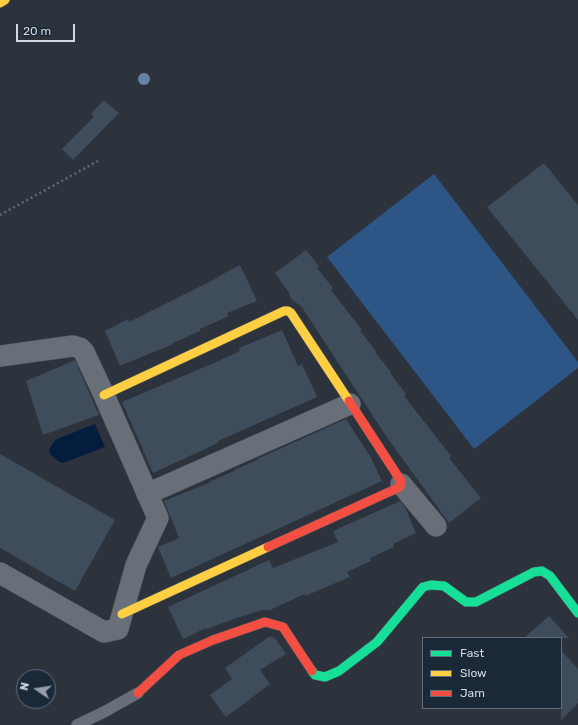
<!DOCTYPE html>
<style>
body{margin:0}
#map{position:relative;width:578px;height:725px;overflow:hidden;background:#2c333c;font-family:Rubik,sans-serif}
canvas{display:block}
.legend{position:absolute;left:422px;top:637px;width:140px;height:72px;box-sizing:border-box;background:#1b2838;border:1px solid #636e7c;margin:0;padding:5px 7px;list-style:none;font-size:12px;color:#d0d8e3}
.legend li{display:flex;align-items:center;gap:8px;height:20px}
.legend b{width:20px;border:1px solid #636e7c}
.north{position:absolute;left:16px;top:669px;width:40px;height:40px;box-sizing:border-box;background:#1b2838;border:1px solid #636e7c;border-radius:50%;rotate:283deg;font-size:11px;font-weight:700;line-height:16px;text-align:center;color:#d0d8e3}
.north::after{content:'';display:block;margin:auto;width:14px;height:18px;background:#979ea9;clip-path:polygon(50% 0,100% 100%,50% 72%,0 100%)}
.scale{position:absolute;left:16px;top:24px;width:59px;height:18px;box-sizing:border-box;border:2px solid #d0d8e3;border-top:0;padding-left:5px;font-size:12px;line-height:14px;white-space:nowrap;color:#d0d8e3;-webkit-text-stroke:3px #1b2838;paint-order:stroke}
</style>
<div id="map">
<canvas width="578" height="725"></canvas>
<ul class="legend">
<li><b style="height:5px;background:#16e098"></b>Fast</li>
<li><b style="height:5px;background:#ffcf43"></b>Slow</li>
<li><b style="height:5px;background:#f24e42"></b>Jam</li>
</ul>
<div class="north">N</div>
<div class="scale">20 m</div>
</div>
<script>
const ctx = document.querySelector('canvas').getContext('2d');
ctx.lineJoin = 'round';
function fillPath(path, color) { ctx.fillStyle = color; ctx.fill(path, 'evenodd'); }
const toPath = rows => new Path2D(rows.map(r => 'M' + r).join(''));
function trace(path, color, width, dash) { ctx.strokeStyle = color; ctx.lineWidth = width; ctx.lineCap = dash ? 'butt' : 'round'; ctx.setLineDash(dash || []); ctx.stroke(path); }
fillPath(toPath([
 [434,174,578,362,578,368,474,449,327,257]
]), '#2d5586');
fillPath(toPath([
 [95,424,105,447,63,463,59,462,51,455,49,450,53,443,57,439]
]), '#041c3d');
fillPath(toPath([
 [104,100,119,113,73,160,62,149,94,117,91,114],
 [544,163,578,205,578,320,487,207],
 [306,250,319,266,317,268,333,288,331,290,362,330,360,331,376,351,375,352,391,372,390,373,406,394,404,396,451,456,449,458,481,498,449,523,386,436,301,306,292,300,289,295,290,294,275,273],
 [240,265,257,301,227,313,229,316,200,329,200,331,173,343,173,344,120,366,105,331,128,319,129,322,217,278,217,277],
 [282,330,298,366,302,364,317,397,218,441,218,443,153,473,122,402,216,362,240,351,239,348],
 [75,360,99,415,43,435,26,381],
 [346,419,370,456,382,481,171,578,158,547,179,538,164,501,211,482,211,481,234,471,234,470,257,460,257,459],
 [0,454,115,520,75,591,0,548],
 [400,501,405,507,416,533,393,544,394,547,370,558,371,561,347,572,350,577,305,596,305,594,270,610,261,610,231,620,207,629,206,628,183,639,168,607,269,560,273,568,338,542,333,531],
 [549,616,569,638,524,638],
 [270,636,275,638,286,654,260,670,270,684,226,717,210,695,232,679,225,668],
 [561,650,578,669,578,703,561,720]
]), '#3e4c5c');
const lane = toPath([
 [77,725,104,712,138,693]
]);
const street = toPath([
 [0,356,73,346,80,348,84,352,104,395,158,518,136,565,118,629,104,632,0,573],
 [401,484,436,526],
 [147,494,350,404]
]);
const fast = toPath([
 [312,671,315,675,325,677,339,671,377,642,423,587,431,585,444,586,466,602,476,602,534,572,542,571,550,576,578,613]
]);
const slow = toPath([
 [0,3,5,0],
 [104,395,284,311,288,311,291,313,349,401],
 [122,614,268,547]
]);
const jam = toPath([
 [268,547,400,487,401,481,349,401],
 [138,693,179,655,213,640,265,622,283,627,312,671]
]);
trace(lane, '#4a5059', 12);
trace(street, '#4a5059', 22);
trace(fast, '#4a5059', 10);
trace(slow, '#4a5059', 10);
trace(jam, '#4a5059', 10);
trace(toPath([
 [0,215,98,161]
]), '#646a72', 2.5, [2, 3]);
trace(lane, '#696f78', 11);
trace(street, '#696f78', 21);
trace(fast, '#16e098', 9);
trace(slow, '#ffcf43', 9);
trace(jam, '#f24e42', 9);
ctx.fillStyle = '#6782a5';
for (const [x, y] of [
 [144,79]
]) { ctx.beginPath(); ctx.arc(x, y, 6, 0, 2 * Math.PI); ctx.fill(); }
</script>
